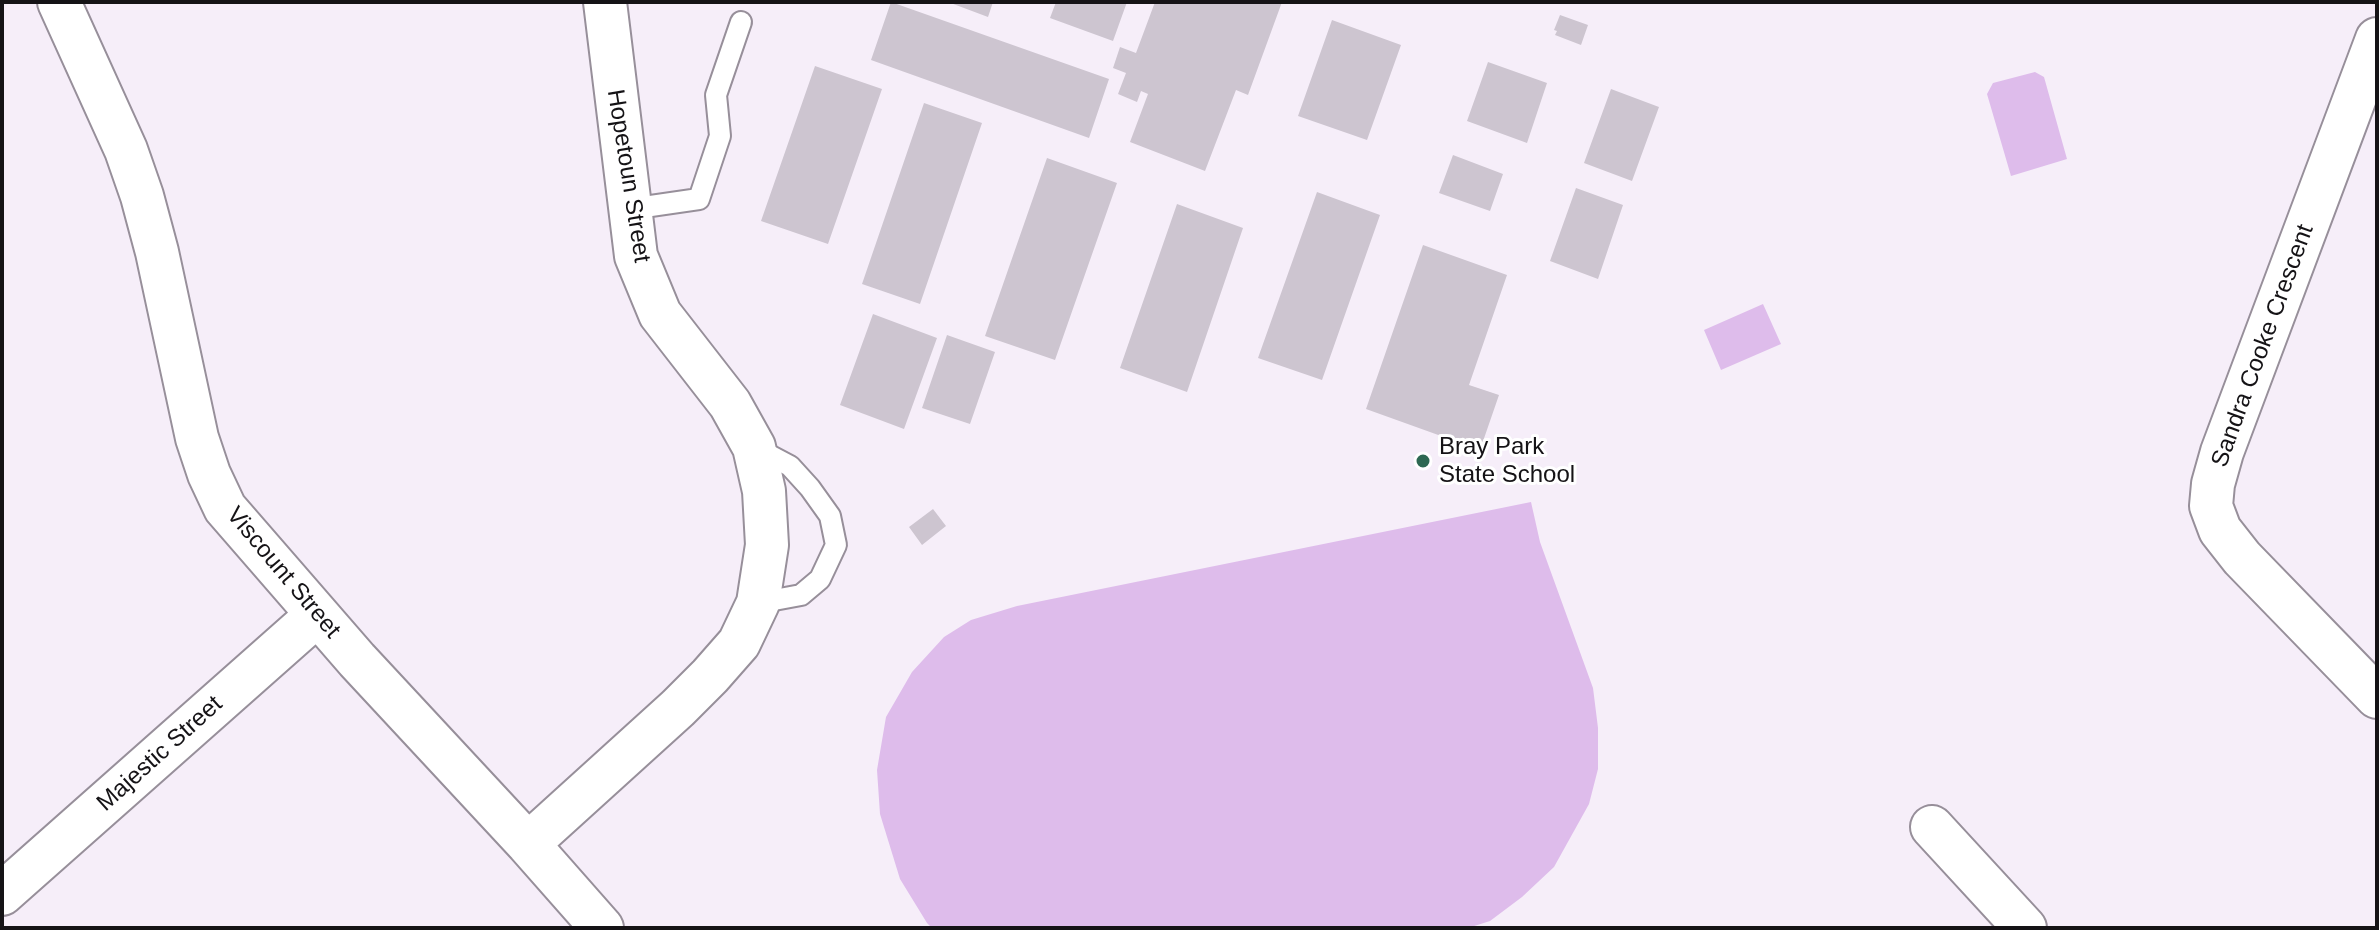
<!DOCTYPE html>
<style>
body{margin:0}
#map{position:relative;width:2379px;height:930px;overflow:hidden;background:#f6eef9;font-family:Helvetica,sans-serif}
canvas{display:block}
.frame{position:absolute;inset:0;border:4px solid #151316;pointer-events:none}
</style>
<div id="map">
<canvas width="2379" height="930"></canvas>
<div class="frame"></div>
</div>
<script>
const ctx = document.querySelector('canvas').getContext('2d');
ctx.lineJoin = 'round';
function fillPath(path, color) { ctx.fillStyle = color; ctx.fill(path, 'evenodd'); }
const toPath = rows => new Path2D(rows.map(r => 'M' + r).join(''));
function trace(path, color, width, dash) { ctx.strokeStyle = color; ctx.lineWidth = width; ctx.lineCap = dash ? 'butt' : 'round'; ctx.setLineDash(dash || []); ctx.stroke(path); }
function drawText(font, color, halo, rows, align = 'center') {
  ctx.font = font + ' Helvetica,sans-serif'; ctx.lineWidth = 6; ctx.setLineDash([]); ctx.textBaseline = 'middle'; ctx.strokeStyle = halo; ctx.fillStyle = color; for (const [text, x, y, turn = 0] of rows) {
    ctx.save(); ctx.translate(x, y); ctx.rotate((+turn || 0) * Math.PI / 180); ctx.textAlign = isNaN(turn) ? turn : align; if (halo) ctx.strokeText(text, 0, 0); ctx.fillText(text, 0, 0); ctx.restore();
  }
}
fillPath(toPath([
 [2035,72,2044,77,2067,159,2011,176,1987,94,1993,83],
 [1763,304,1781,344,1721,370,1704,330],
 [1531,502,1540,542,1593,688,1598,728,1598,769,1589,804,1554,867,1522,897,1490,921,1468,928,932,928,927,923,900,879,880,814,877,770,886,717,912,672,944,637,971,620,1017,606]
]), '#debceb');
fillPath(toPath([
 [891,2,1109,79,1089,138,871,60],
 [948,2,993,2,988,17],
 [1056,2,1127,2,1113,41,1050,18],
 [1155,2,1282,2,1248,95,1236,90,1205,171,1130,142,1148,94,1141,91,1137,102,1118,94,1126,73,1113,68,1120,47,1136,53],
 [1560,15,1588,25,1581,45,1555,35,1557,31,1554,30],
 [1332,20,1401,45,1367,140,1298,116],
 [1488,62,1547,83,1527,143,1467,121],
 [815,66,882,89,828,244,761,221],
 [1611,89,1659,107,1632,181,1584,163],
 [924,103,982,123,920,304,862,284],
 [1453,155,1503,174,1490,211,1439,193],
 [1047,158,1117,183,1055,360,985,336],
 [1576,188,1623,205,1598,279,1550,261],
 [1317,192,1380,215,1322,380,1258,358],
 [1177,204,1243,228,1187,392,1120,368],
 [1423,245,1507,275,1469,385,1499,395,1480,450,1366,409],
 [873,314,937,338,904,429,840,405],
 [947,335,995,352,970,424,922,408],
 [933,509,946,526,922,545,909,527]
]), '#cdc5d0');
const lane = toPath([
 [630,209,699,199,720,136,716,95,741,22],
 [754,447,790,466,810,488,830,516,836,545,820,579,801,595,758,603]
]);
const street = toPath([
 [59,2,126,150,142,196,157,252,197,438,209,474,225,508,357,660,528,844,602,928],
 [2377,39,2222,452,2213,484,2211,506,2220,530,2242,558,2377,697],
 [1932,827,2025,928],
 [528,844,678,708,710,676,739,643,758,603,767,545,764,491,754,447,730,404,660,314,636,256,605,2],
 [2,894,317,615]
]);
trace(lane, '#978f9a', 24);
trace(street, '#978f9a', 46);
trace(lane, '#fff', 20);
trace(street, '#fff', 42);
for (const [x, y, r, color] of [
 [1423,461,8,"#2d6852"]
]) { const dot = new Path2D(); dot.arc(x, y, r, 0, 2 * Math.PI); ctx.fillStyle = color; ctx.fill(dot); trace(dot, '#fff', 3); }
drawText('24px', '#151316', '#fff', [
 ["Hopetoun Street",628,176,81],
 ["Sandra Cooke Crescent",2263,346,-70],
 ["Viscount Street",283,573,50],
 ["Majestic Street",160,754,-42]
]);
drawText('24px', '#151316', '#fff', [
 ["Bray Park",1439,447],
 ["State School",1439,475]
], 'left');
</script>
